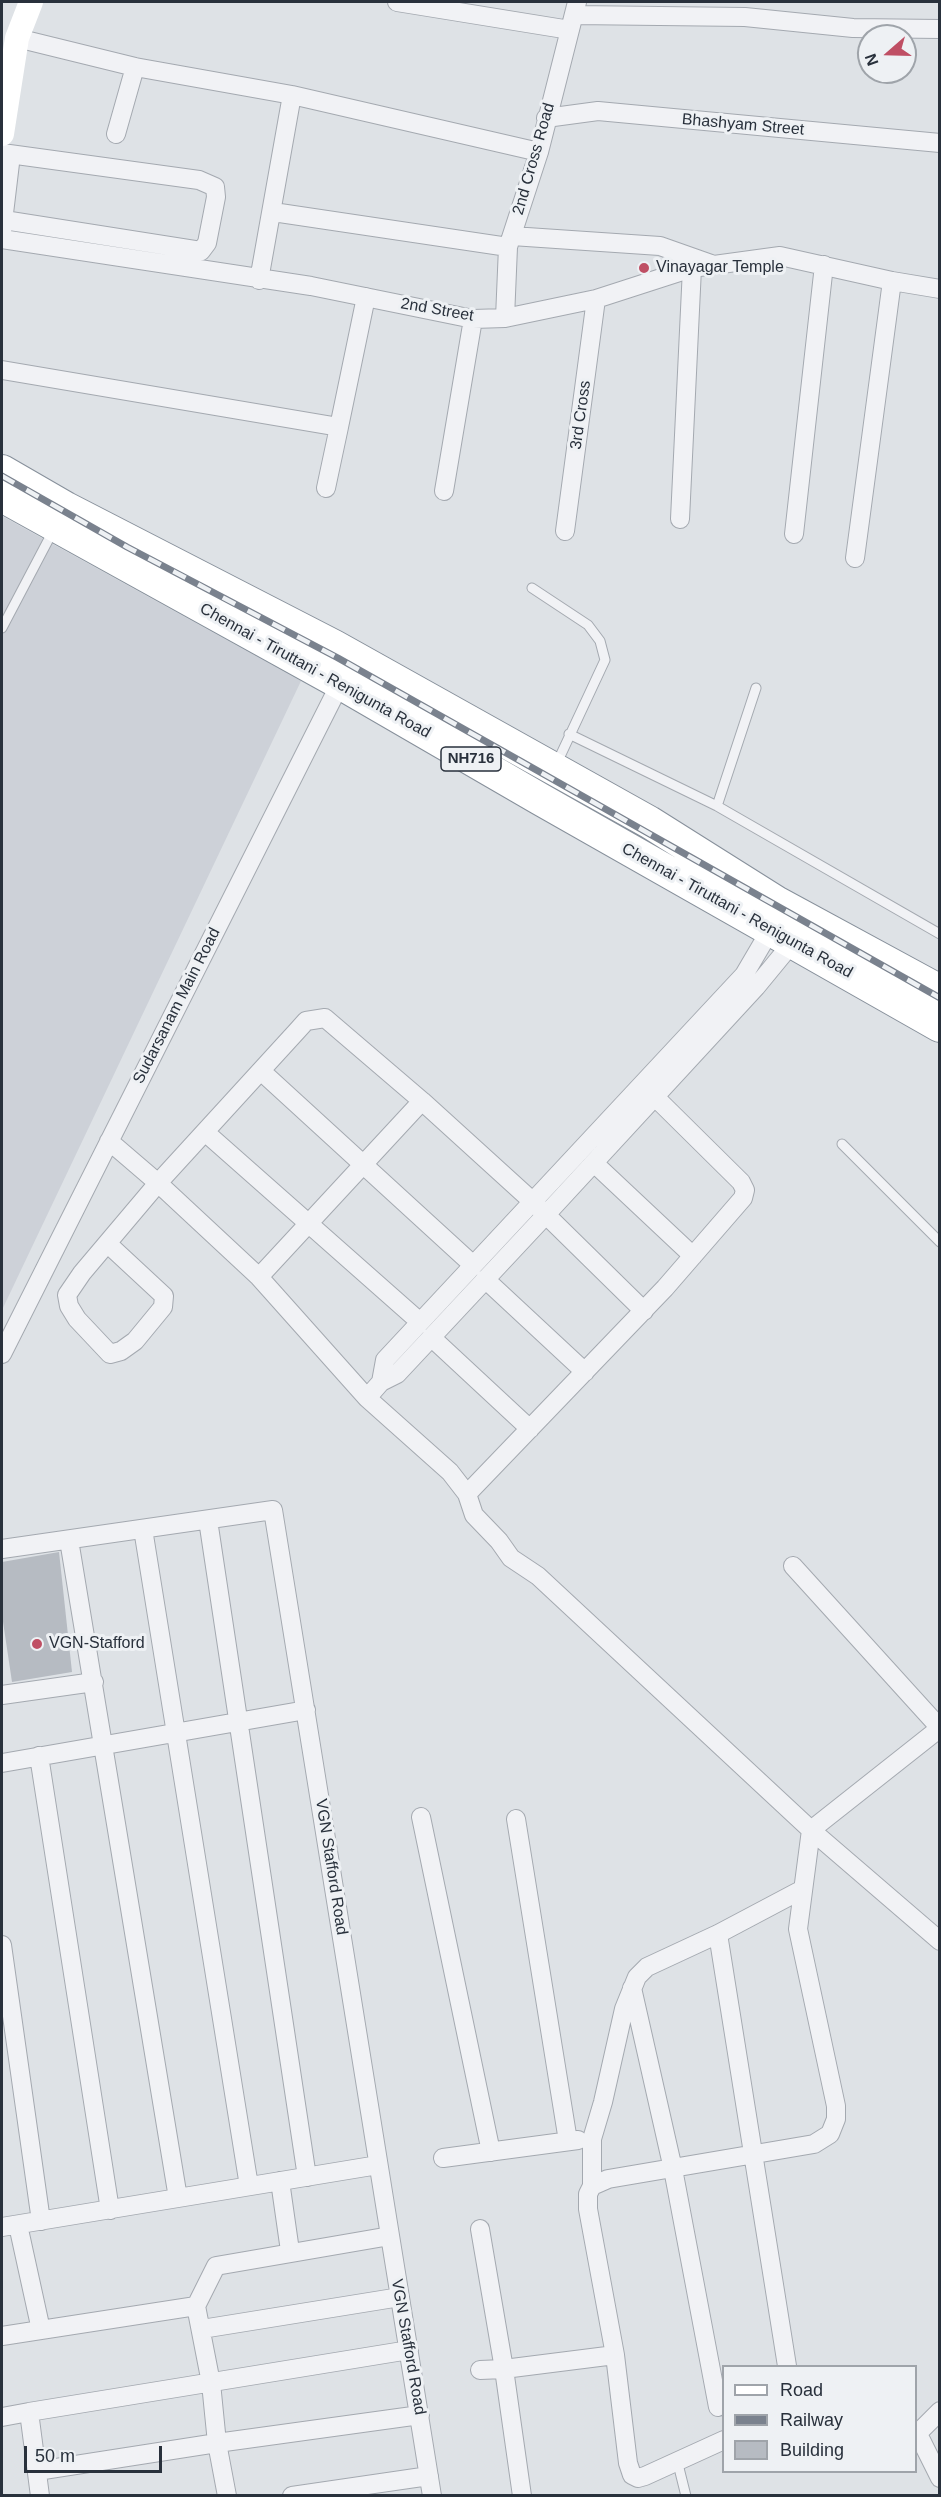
<!DOCTYPE html>
<style>
body{margin:0}
#map{position:relative;width:941px;height:2497px;overflow:hidden;background:#dee2e6;font-family:Arial,sans-serif}
canvas{display:block}
.frame{position:absolute;inset:0;border:3px solid #29313c;pointer-events:none}
.legend{position:absolute;left:722px;top:2365px;width:195px;height:108px;box-sizing:border-box;background:#eef1f4;border:2px solid #9fa4aa;margin:0;padding:8px 10px;list-style:none;font-size:18px;color:#29313c}
.legend li{display:flex;align-items:center;gap:12px;height:30px}
.legend b{width:30px;border:2px solid #9fa4aa}
.north{position:absolute;left:857px;top:24px;width:60px;height:60px;box-sizing:border-box;background:#eef1f4;border:2px solid #9fa4aa;border-radius:50%;rotate:250deg;font-size:16px;font-weight:700;line-height:24px;text-align:center;color:#29313c}
.north::after{content:'';display:block;margin:auto;width:21px;height:27px;background:#bf4f64;clip-path:polygon(50% 0,100% 100%,50% 72%,0 100%)}
.scale{position:absolute;left:24px;top:2446px;width:138px;height:27px;box-sizing:border-box;border:3px solid #29313c;border-top:0;padding-left:8px;font-size:18px;line-height:21px;white-space:nowrap;color:#29313c;-webkit-text-stroke:4px #eef1f4;paint-order:stroke}
</style>
<div id="map">
<canvas width="941" height="2497"></canvas>
<div class="frame"></div>
<ul class="legend">
<li><b style="height:8px;background:#fff"></b>Road</li>
<li><b style="height:8px;background:#7a828e"></b>Railway</li>
<li><b style="height:16px;background:#b6bbc2"></b>Building</li>
</ul>
<div class="north">N</div>
<div class="scale">50 m</div>
</div>
<script>
const ctx = document.querySelector('canvas').getContext('2d');
ctx.lineJoin = 'round';
function fillPath(path, color) { ctx.fillStyle = color; ctx.fill(path, 'evenodd'); }
const toPath = rows => new Path2D(rows.map(r => 'M' + r).join(''));
function trace(path, color, width, dash) { ctx.strokeStyle = color; ctx.lineWidth = width; ctx.lineCap = dash ? 'butt' : 'round'; ctx.setLineDash(dash || []); ctx.stroke(path); }
function drawText(font, color, halo, rows, align = 'center') {
  ctx.font = font + ' Arial,sans-serif'; ctx.lineWidth = 6; ctx.setLineDash([]); ctx.textBaseline = 'middle'; ctx.strokeStyle = halo; ctx.fillStyle = color; for (const [text, x, y, turn = 0] of rows) {
    ctx.save(); ctx.translate(x, y); ctx.rotate((+turn || 0) * Math.PI / 180); ctx.textAlign = isNaN(turn) ? turn : align; if (halo) ctx.strokeText(text, 0, 0); ctx.fillText(text, 0, 0); ctx.restore();
  }
}
fillPath(toPath([
 [2,516,301,681,2,1310]
]), '#cdd1d8');
fillPath(toPath([
 [59,1552,72,1672,12,1682,2,1615,2,1562]
]), '#b6bbc2');
const lane = toPath([
 [532,588,588,625,600,641,605,660,556,765],
 [2,628,53,531],
 [569,734,717,806,940,934],
 [717,806,756,688],
 [842,1144,940,1242],
 [677,2460,686,2496]
]);
const street = toPath([
 [397,2,570,30],
 [574,15,745,17,853,28,940,29],
 [17,38,135,67,292,95,539,152],
 [546,118,598,111,940,143],
 [116,134,135,67],
 [2,153,199,180,215,187,216,197,207,243,201,251,4,220],
 [273,212,508,247],
 [2,230,11,155],
 [512,236,660,246,711,264],
 [2,239,311,286,473,319,505,318,596,299,692,268,780,256,892,281,940,289],
 [259,280,292,95],
 [505,318,508,247,539,152,577,2],
 [2,370,339,427,366,297],
 [326,488,339,427],
 [444,491,473,319],
 [680,519,692,268],
 [565,531,596,299],
 [794,534,824,265],
 [855,558,892,281],
 [261,1071,473,1265],
 [205,1132,420,1322],
 [109,1141,158,1183,259,1277,367,1398,450,1472,467,1494,474,1515,499,1541,511,1558,538,1576,811,1830,798,1929,836,2106,836,2119,830,2134,814,2144,608,2179,592,2186,588,2194,588,2209,615,2355,628,2463,632,2475,638,2478,645,2476,724,2440],
 [594,1163,693,1256],
 [108,1244,164,1296,163,1307,135,1341,121,1351,110,1354,77,1319,69,1306,67,1295,82,1273,158,1183,297,1031,306,1021,325,1018,422,1101,532,1201,644,1311],
 [259,1277,422,1101],
 [485,1279,585,1372],
 [431,1337,530,1429],
 [2,1354,344,676],
 [381,1382,385,1360,744,975,771,929],
 [367,1398,381,1382,397,1374,541,1220,756,987,793,942],
 [467,1494,665,1288,743,1198,745,1190,741,1182,655,1097],
 [208,1520,307,2177],
 [143,1529,249,2186],
 [69,1540,178,2198],
 [2,1549,273,1510,432,2496],
 [793,1566,940,1728,811,1830,940,1941],
 [2,1695,94,1682],
 [39,1756,110,2210],
 [2,1763,306,1710],
 [421,1817,491,2152],
 [516,1819,568,2141],
 [718,1934,787,2366],
 [2,1945,41,2221],
 [632,1988,673,2169,718,2407],
 [443,2158,578,2140],
 [280,2181,290,2251],
 [592,2186,592,2139,603,2102,624,2009,637,1977,647,1967,718,1934,803,1889],
 [18,2225,41,2330],
 [2,2227,378,2165],
 [480,2229,504,2369,522,2496],
 [202,2329,400,2297],
 [2,2336,196,2306],
 [480,2370,504,2369,615,2355],
 [29,2412,409,2350],
 [2,2417,29,2412,40,2496],
 [918,2434,940,2478],
 [916,2435,940,2411],
 [37,2471,217,2443,420,2415],
 [227,2496,217,2443,211,2383,196,2306,216,2266,390,2236],
 [292,2496,429,2476]
]);
const highway = toPath([
 [2,471,66,508,334,646,649,822,776,902,940,991],
 [2,496,340,683,540,799,940,1026]
]);
trace(lane, '#a4a9b0', 11);
trace(street, '#a4a9b0', 20);
trace(highway, '#87909b', 34);
trace(lane, '#f1f2f5', 9);
trace(street, '#f1f2f5', 18);
trace(toPath([
 [2,134,17,38,31,2]
]), '#fff', 24);
trace(highway, '#fff', 32);
const rail = toPath([
 [2,476,127,547,338,658,940,998]
]);
trace(rail, '#7a828e', 7);
trace(rail, '#eef1f4', 4.5, [14]);
for (const [x, y, r, color] of [
 [644,268,6,"#bf4f64"],
 [37,1644,6,"#bf4f64"]
]) { const dot = new Path2D(); dot.arc(x, y, r, 0, 2 * Math.PI); ctx.fillStyle = color; ctx.fill(dot); trace(dot, '#eef1f4', 2); }
for (const [x, y, w] of [
 [471,759,60]
]) { const box = new Path2D(); box.roundRect(x - w / 2, y - 12, w, 24, 4.5); ctx.fillStyle = '#eef1f4'; ctx.fill(box); trace(box, '#29313c', 1.5); }
drawText('bold 15px', '#29313c', null, [
 ["NH716",471,759]
]);
drawText('16px', '#29313c', '#eef1f4', [
 ["Bhashyam Street",743,125,5],
 ["2nd Cross Road",534,159,-74],
 ["2nd Street",437,310,10],
 ["3rd Cross",581,415,-82],
 ["Chennai - Tiruttani - Renigunta Road",315,671,29],
 ["Chennai - Tiruttani - Renigunta Road",737,911,29],
 ["Sudarsanam Main Road",177,1006,-63],
 ["VGN Stafford Road",331,1867,81],
 ["VGN Stafford Road",408,2347,80]
]);
drawText('16px', '#29313c', '#eef1f4', [
 ["Vinayagar Temple",656,268],
 ["VGN-Stafford",49,1644]
], 'left');
</script>
